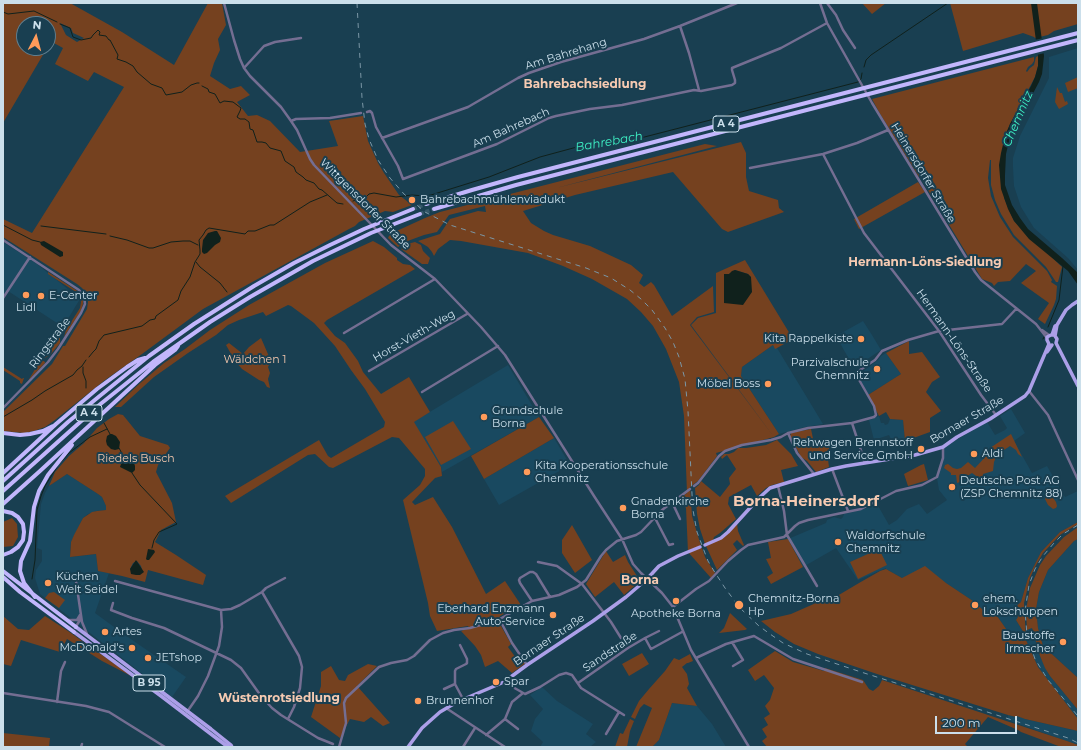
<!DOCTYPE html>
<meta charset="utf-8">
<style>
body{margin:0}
#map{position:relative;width:1081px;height:750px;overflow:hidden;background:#193f51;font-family:Montserrat,sans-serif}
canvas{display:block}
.frame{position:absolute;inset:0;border:4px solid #cbdfeb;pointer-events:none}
.north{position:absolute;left:16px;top:16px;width:40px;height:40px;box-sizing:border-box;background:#193f51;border:1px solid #607f8f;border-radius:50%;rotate:6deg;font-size:11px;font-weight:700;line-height:16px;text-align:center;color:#cbdfeb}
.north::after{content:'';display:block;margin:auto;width:14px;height:18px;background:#ff9b5a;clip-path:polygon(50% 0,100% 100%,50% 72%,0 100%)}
.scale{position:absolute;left:935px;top:716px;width:82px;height:18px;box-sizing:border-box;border:2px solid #cbdfeb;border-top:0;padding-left:5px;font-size:12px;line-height:14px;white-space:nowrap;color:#cbdfeb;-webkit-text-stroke:3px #193f51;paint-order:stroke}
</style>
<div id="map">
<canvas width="1081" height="750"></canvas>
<div class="frame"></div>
<div class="north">N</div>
<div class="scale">200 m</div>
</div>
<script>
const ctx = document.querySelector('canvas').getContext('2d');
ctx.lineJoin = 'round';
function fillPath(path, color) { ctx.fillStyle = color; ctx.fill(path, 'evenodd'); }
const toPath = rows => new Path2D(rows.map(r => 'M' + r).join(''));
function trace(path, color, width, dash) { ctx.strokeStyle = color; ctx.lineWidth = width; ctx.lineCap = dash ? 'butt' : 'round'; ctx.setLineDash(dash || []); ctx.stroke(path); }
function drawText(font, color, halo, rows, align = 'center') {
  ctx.font = font + ' Montserrat,sans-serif'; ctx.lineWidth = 4; ctx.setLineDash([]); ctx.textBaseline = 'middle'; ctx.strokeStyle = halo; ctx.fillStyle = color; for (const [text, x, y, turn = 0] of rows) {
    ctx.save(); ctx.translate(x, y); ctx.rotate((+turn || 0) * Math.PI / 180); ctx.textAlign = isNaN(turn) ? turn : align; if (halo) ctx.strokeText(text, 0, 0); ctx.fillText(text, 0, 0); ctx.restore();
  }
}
fillPath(toPath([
 [1078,48,1078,270,1068,258,1034,228,1021,207,1014,186,1013,167,1013,158,1020,136,1049,78,1049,57],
 [3,242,37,264,80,299,63,327,8,291,3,298],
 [863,321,872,335,881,350,854,368,836,336],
 [773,345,775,348,777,348,823,424,805,427,779,434,741,376,742,367],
 [886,353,901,374,868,395,859,378,861,373,878,360,881,356],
 [508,365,539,417,442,472,441,467,413,422],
 [1011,409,1025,433,1014,441,1032,473,1047,466,1065,497,1078,491,1078,522,1060,532,1041,552,1028,578,1021,602,1013,609,1019,618,1016,620,1024,633,1014,640,997,616,992,616,982,609,973,601,946,583,902,578,886,569,886,568,858,580,836,548,803,567,788,539,826,523,827,520,834,517,841,519,843,517,844,514,861,510,877,504,889,525,897,520,907,509,919,504,927,514,947,500,939,490,937,478,944,460,944,447,987,422,995,435,1005,430,1007,428,1000,416],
 [879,416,881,423,884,423,885,425,888,424,890,419,903,420,905,441,894,445,889,435,874,440,869,420],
 [554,438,570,465,499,505,484,479],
 [67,474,98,494,102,497,106,506,106,510,97,511,88,514,83,518,71,542,70,550,70,557,96,554,98,571,109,573,95,613,125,635,186,677,172,697,40,594,35,578,36,570,42,561,42,550,37,548,41,504,45,493,49,486],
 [1078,539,1078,678,1043,646,1038,628,1036,609,1039,592,1048,570,1074,541],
 [1032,628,1040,656,1050,676,1078,710,1078,719,1038,667,1026,640,1025,632],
 [542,687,557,701,593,724,586,734,596,742,590,747,540,747,543,742,531,731,535,719,543,709,530,695],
 [672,703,697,706,712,724,726,747,652,747,659,740],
 [1008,715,1016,717,1017,715,1025,719,1078,731,1078,745,1007,720]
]), '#194960');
fillPath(toPath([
 [3,3,70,3,122,32,174,65,208,3,222,3,226,25,218,39,220,50,214,63,210,76,230,89,241,86,250,95,237,102,248,116,257,115,270,121,300,152,338,146,329,121,363,116,368,141,378,163,384,173,399,195,412,205,393,212,385,211,359,222,355,226,349,229,203,309,142,354,105,380,55,420,45,427,34,431,24,433,3,431,3,412,52,364,63,346,65,346,87,309,88,302,87,294,82,288,77,284,3,237,3,219,32,233,124,87,94,72,88,81,55,64,63,48,52,42,48,46,48,24,24,24,24,48,47,48,3,123],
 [60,23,71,28,73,33,84,38,77,42,66,35],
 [862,3,886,3,872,14],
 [950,3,1078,3,1078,24,1054,31,1048,35,1035,38,1034,37,1023,33,963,51],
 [1038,56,1038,66,1035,77,1010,124,1005,136,1004,198,1014,221,1062,267,1058,282,1056,282,1046,267,1014,235,1001,214,995,200,991,185,991,160,990,160,988,178,991,196,1000,217,1013,237,1047,271,1052,280,1051,282,1057,286,1056,299,1054,305,1045,324,1038,319,1049,303,1021,283,1036,271,1026,264,1010,281,998,282,994,286,992,283,982,279,925,185,921,176,919,177,879,112,872,99,1034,57,1034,61,1032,64,1028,67,1026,71,1027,72,1030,68,1034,65,1036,57],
 [1078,77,1078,88,1068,92,1065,83],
 [1057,87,1060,93,1062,93,1065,102,1067,101,1068,104,1059,109,1055,102],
 [741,142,746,153,746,177,749,191,778,200,779,208,784,212,728,232,722,229,673,172,575,195,523,211,531,223,544,231,553,235,590,246,631,265,643,275,639,283,644,287,651,282,654,285,672,316,713,286,714,312,697,317,690,325,774,437,716,453,717,456,698,481,690,487,692,516,701,546,688,552,686,508,681,500,672,503,687,493,684,416,679,382,666,349,653,326,641,312,627,299,592,279,563,266,528,253,461,241,450,240,438,249,434,256,432,252,428,247,418,241,440,234,450,219,478,211,486,212,485,206,449,215,437,232,424,235,405,242,398,247,388,238,390,234,425,218,440,212,705,144,717,146,556,188],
 [918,182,925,192,859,229,854,219],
 [373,241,384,247,397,258,397,260,403,264,410,265,415,269,327,320,324,323,335,336,345,343,358,361,363,372,381,394,409,377,430,412,414,422,441,467,442,476,435,478,412,502,415,505,433,497,452,527,486,594,505,581,521,605,500,616,498,620,492,623,500,624,501,626,511,644,508,647,516,658,520,656,526,663,512,673,498,661,485,667,481,655,475,646,461,631,469,628,468,626,437,631,430,616,428,603,403,500,420,485,425,476,425,469,399,438,392,437,333,468,329,467,315,454,308,455,231,503,225,496,319,440,328,456,331,458,384,427,385,422,365,389,351,370,335,346,314,323,291,306,288,305,266,316,263,312,239,320,228,325,216,335,188,353,154,377,121,407,115,407,138,385,164,363,185,349,210,330,249,305,325,263],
 [415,242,421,245,423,251,430,258,428,264,422,264,401,249,407,244],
 [745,260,793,339,777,348,775,349,773,345,742,367,741,376,779,434,774,437,691,325,698,318,716,313,716,273],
 [735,270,748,274,751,277,724,274,729,274],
 [48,272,79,292,83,299,83,304,81,311,64,337,66,330,80,308,81,302,80,298,76,292,48,274],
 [59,331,60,337,60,343,51,354,45,358,44,357,44,355],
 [261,338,271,361,268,367,270,373,268,379,270,388,267,387,264,382,259,380,242,369,235,361,226,345,229,343,243,354,249,347],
 [909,341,909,354,922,352,940,377,932,382,926,392,941,411,930,418,930,432,905,441,903,420,890,419,886,412,879,416,868,395,901,374,886,353],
 [42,360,45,362,45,363,28,381,40,361],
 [3,367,22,379,23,378,24,378,22,384,20,383,20,381,3,370],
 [118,414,123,415,140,436,168,445,170,448,158,465,156,472,172,503,176,522,161,530,155,542,176,555,206,575,203,585,148,570,145,582,122,576,98,571,96,554,70,557,71,542,74,535,83,518,92,512,97,511,106,510,106,506,102,497,98,494,67,474,49,486,55,472,69,456,84,443,97,428,109,419],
 [137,561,141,566,142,570,130,569,133,563],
 [539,417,554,438,484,479,471,456],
 [453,421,471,449,441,465,425,437],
 [811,429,815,448,829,444,829,451,827,452,829,467,816,472,807,461,801,457,790,436,791,433],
 [1011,434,1022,457,1018,454,1016,450,1010,446,1001,452,996,457,994,462,993,471,983,474,983,477,985,481,988,481,986,486,983,485,979,478,972,473,964,478,960,482,957,483,956,475,951,475,951,473,944,468,945,465,948,464,953,468,957,469,961,468,968,462,975,468,989,453,992,451,990,448],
 [777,440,791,454,798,466,781,470,784,482,772,485,766,488,757,496,751,485,729,497,728,504,736,519,720,533,714,537,713,540,705,544,700,529,697,514,695,488,699,485,701,481,720,497,730,484,729,478,736,469,727,455,722,459,721,457,724,454,729,454,734,452,738,448,746,448,766,445],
 [924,464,928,480,908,486,904,474,921,465],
 [1047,495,1051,495,1056,502,1057,506,1056,508,1053,509,1048,505,1045,499],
 [12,518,17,524,18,537,13,546,3,547,3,522],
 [1078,522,1078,524,1060,535,1043,553,1035,567,1030,578,1024,603,1026,640,1038,667,1078,719,1078,731,1025,719,1017,716,1016,717,1008,715,877,674,818,654,794,644,775,632,761,621,791,614,825,599,827,602,859,583,880,571,886,569,902,578,925,566,946,583,973,601,982,609,992,616,997,616,1014,640,1024,633,1016,620,1018,617,1013,609,1021,602,1028,578,1041,552,1060,532],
 [737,523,738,531,744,545,743,546,737,540,733,544,737,550,717,570,706,546,721,538],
 [572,525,592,560,575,573,562,553,562,540],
 [1078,527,1078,539,1074,541,1048,570,1039,592,1036,609,1038,628,1043,646,1078,678,1078,710,1050,676,1045,668,1040,656,1032,628,1027,630,1026,610,1030,588,1040,565,1046,556,1064,537],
 [788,539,803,567,771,584,767,577,773,573,766,559,771,558,768,542],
 [702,548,705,557,715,573,711,578,688,552],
 [879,549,887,565,858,579,850,562],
 [606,551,613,562,625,555,628,562,637,576,639,582,624,595,614,582,595,597,586,584],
 [54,592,65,600,59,608,45,598,49,593],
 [730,613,747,629,745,630,719,633,724,628],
 [3,616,18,629,29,630,45,616,68,631,133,677,102,661,67,639,60,652,21,640,11,666,3,664],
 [775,651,793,662,824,671,825,668,863,680,869,689,873,691,879,686,882,680,1067,741,1078,745,1078,747,1061,747,1021,732,1018,730,988,717,965,744,968,747,767,747,762,741,767,737,762,729,768,725,764,718,770,714,765,706,770,700,774,688,764,675,755,681,748,670],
 [642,653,649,664,629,676,622,664],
 [690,654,693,661,688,663,687,663,682,667,687,674,689,684,687,688,697,706,672,703,659,740,652,747,636,747,652,708,644,704,640,708,635,719,631,717,639,701,649,689,665,671,674,658,679,660],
 [368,664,377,666,357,686,390,723,383,726,371,717,364,722,350,719,340,738,311,717,321,686,321,672,331,666,339,680,345,681,348,675],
 [630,719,634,721,630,731,627,747,615,747,620,733,623,734],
 [3,733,50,738,49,747,3,747]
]), '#75411f');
fillPath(toPath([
 [1031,3,1037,3,1044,56,1042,74,1039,82,1010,137,1006,154,1005,175,1005,185,1012,205,1020,218,1028,229,1062,258,1078,273,1078,285,1068,271,1029,239,1014,221,1008,209,1001,189,999,165,1001,153,1005,136,1010,124,1031,86,1035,77,1038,66,1038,56],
 [215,231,217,231,221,238,220,242,215,245,207,253,204,254,202,252,202,249,203,240,208,233],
 [44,241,63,252,63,256,60,257,41,245,40,242],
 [735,270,748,274,751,277,752,292,743,305,724,303,724,274,729,274,732,271],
 [110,434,112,434,116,436,120,442,119,449,115,450,111,449,107,445,106,441,107,436],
 [132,457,135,466,135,470,132,473,120,467,121,464],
 [148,549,154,550,155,552,149,560,147,560,146,559],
 [136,560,144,572,140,575,136,575,131,574,130,569]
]), '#10211c');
fillPath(toPath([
 [1044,38,1045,53,1036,55,1034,40]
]), '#193f51');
trace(toPath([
 [3,12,8,14,34,11,57,22],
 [60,24,70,28,73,37,81,40,91,38,93,35,98,30,100,32,99,35,106,36,109,40,110,40,118,55,117,59,126,62,133,66,137,72,151,84,162,88,166,95,182,92,191,85,197,83,199,83],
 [864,67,866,60,871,55,948,3],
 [202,86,208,89,209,92,215,94,220,103,224,101,233,102,241,108,240,111,237,117,240,119,245,119,249,122,250,129,253,130,257,142,262,142,266,143,270,148,281,151,285,161,294,167,296,172,303,177,306,180,314,183,319,189,322,190,337,203,343,204],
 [353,201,366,197,369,194,374,193,396,197,412,195,425,196,431,195,489,177,540,157,588,144,620,140,625,142,858,82,861,79,862,73],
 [3,225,32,240,40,242],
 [41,226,106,234],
 [110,236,127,240,149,248,153,248,171,242,183,241,190,241,198,245],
 [196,262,200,267,220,283,227,292],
 [1048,327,1059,300,1063,266],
 [1043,339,1044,337],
 [89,357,93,352,96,349,99,341,104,335,142,326,150,320,155,319,156,316,178,300,181,291,190,277,195,262,200,254,200,250,199,240,203,235,206,230,209,228,245,234,248,231,255,231,270,225,274,225,310,202,327,195],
 [83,367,83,373,86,381,86,388],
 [3,417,32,400,45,391,73,375,77,370,82,366,86,360],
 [104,423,110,434],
 [119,448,126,461],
 [60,463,69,453,90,437,107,429],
 [132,473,140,485,177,524,159,532,154,540,152,548],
 [32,579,35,560,37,510,41,496,45,486,57,467]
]), '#10211c', 1);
trace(toPath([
 [413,209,426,204],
 [420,214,434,209]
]), '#345768', 4, [4, 2]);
trace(toPath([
 [224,3,234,40,240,59,244,68,250,76,281,107,291,121,297,130,310,159,314,165,391,245,435,279,481,327,505,355,594,496,622,539,633,564,641,573,662,593,673,607,691,650,749,747],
 [820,3,827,23,872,103,975,272,981,280,1036,324,1047,338],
 [827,3,836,15,843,30,855,48],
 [680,26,689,53,699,90],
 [244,68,264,46,275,42,301,38],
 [367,112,370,111,372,113,376,127,398,166,403,179,497,144,549,118,556,116,590,109,622,105,694,90,701,91,732,85,735,83,735,80,732,70,732,68,781,48,827,23],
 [291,121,296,119,330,118,361,113],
 [382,138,468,107,518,78,529,73,561,62,608,49,644,39,680,26,737,3],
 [823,154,864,233,939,331,981,395,996,415],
 [750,168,823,154,857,143,888,130],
 [3,240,79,290,84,296,85,304,81,313,58,349,48,362,3,408],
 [3,298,30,257],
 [1042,330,1049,335],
 [344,333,435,279],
 [369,371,467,314],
 [1029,391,1048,415,1078,480],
 [422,392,498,346],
 [852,423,865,463],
 [788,433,797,453,814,474],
 [832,469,848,511],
 [694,486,698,483,719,456,725,451,742,445,771,440,781,437,788,433,808,428,852,423,874,417,876,415,874,406,858,378,857,374,860,370,875,360,882,351,908,340,939,331,1002,324,1016,309],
 [778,486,784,511,787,535,817,586],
 [672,502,680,519],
 [655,518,669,545,673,544],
 [538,562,557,566,582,584,611,622,621,638],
 [76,581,82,622,87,634],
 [115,581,221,610,231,609,240,605,262,592,266,588,285,578],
 [262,592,299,656,302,667,300,688,294,707,288,719],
 [532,601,520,583,519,580,520,578,530,572,533,572,536,574,550,597],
 [113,603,111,610,132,618,164,628,231,660,241,668,261,696,272,708,281,715,318,738,333,744],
 [673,607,696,589,709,581,728,561,741,550,748,545,784,537,795,526,799,523,808,520,861,509,896,491,922,485,937,477,943,458,943,447],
 [68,620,77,620,80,615],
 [498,620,502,624,512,643,527,665],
 [75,628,80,620,81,616],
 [645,638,659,631],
 [732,642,743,660,733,666],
 [696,658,726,644,754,636,793,659,862,682],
 [504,682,525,694,540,687,559,675,566,673,572,675,581,688,624,715],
 [578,683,628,648,645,638,651,649,682,632],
 [455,684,463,699],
 [444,689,455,684,455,671,456,669,466,664,467,663,467,659,460,645],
 [3,693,86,706,109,712,165,747],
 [57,702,61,671,65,662],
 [446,708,505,747],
 [187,712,198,696,208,676,219,646,222,627,221,610],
 [505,719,518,729],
 [606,734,619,712],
 [486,735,505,719,512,702,523,693],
 [81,747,82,744],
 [339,747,346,723,344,703,346,698,379,667,391,663,407,660,414,656,430,640,443,633,454,630,470,628,498,620,532,601,559,595,577,587,586,580,601,556,606,550,617,541,636,535,641,532,662,510,690,489],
 [463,747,475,728]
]), '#746e92', 2.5);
trace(toPath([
 [1057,325,1055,336,1057,339,1056,343,1078,386],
 [1052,335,1055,326,1057,325,1066,310,1072,305,1078,301],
 [1049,344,1047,340,1047,337,1051,335,1054,335],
 [1047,352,1052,345],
 [705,545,721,538,728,532,759,498,770,488,832,469,846,466,915,455,943,447,957,437,990,419,1025,396,1029,391,1049,344],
 [76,627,211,729,231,745,232,747],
 [74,632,161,696,228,747],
 [408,747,422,728,440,712,457,702,504,682,527,665,593,621,626,597,647,579,659,566,678,556,700,547]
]), '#ac9fe8', 3.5);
trace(toPath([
 [426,204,472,190,518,177,1078,33],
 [434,209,516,185,1078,40],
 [3,433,20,435,30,434,43,431,53,426],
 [3,473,56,424,97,389,127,367,138,360,145,358],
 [3,481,68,422,96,399,149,356,194,324,254,286,294,263,330,245,364,229,413,209],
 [3,491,98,406,153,362,210,322,250,297,313,261,371,233,420,214],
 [3,504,40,471,142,377,155,365,175,350,178,346],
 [3,511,12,513,18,517,23,524,24,532,23,540,18,547,11,552,3,555],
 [3,571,76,627],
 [3,577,20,592,74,632],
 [35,597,24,583,20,571,21,561,30,541,34,507,39,491,48,475,72,445]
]), '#c2b6fc', 4);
trace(toPath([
 [357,3,362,98,365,124,369,139,378,160,390,178,404,194,425,212,450,225,586,268,611,278,630,290,641,299,652,310,665,328,673,342,679,357,685,379,688,411,692,494,693,510,697,532,708,561,714,571,725,588,740,608,759,626,770,634,783,643,807,654,861,672,981,710,1068,738,1078,743],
 [1077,715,1048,680,1035,659,1027,635,1025,611,1029,585,1035,569,1043,556,1054,543,1063,534,1078,525]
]), '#7b97a6', 1, [5, 5]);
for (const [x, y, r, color] of [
 [412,200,4,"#ff9b5a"],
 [26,295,4,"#ff9b5a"],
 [41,296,4,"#ff9b5a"],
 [861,339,4,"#ff9b5a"],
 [877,369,4,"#ff9b5a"],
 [768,384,4,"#ff9b5a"],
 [484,417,4,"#ff9b5a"],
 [921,449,4,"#ff9b5a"],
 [974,454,4,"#ff9b5a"],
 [527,472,4,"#ff9b5a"],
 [952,487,4,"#ff9b5a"],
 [623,508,4,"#ff9b5a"],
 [838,542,4,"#ff9b5a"],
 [48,583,4,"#ff9b5a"],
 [676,601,4,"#ff9b5a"],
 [739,605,5,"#ff9b5a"],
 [975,605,4,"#ff9b5a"],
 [553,615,4,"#ff9b5a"],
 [105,632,4,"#ff9b5a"],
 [1063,642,4,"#ff9b5a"],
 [132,648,4,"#ff9b5a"],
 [148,658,4,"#ff9b5a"],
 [496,682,4,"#ff9b5a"],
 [418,701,4,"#ff9b5a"]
]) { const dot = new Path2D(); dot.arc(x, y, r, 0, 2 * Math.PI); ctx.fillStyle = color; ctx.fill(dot); trace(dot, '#193f51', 1.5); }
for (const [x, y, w] of [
 [726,124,26],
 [89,413,26],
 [149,683,32]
]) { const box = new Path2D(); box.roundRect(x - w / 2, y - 8, w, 16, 3); ctx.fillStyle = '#193f51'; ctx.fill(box); trace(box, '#cbdfeb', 1); }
drawText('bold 10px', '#cbdfeb', null, [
 ["A 4",726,124],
 ["A 4",89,413],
 ["B 95",149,683]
]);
drawText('11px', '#cbdfeb', '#193f51', [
 ["Am Bahrehang",566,54,-17],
 ["Am Bahrebach",511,128,-24],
 ["Heinersdorfer Straße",923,173,59],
 ["Wittgensdorfer Straße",365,204,45],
 ["Horst-Vieth-Weg",414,336,-30],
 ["Hermann-Löns-Straße",954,341,55],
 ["Ringstraße",50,343,-53],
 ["Bornaer Straße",967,420,-30],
 ["Bornaer Straße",549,640,-34],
 ["Sandstraße",610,652,-34]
]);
drawText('11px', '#cbdfeb', '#193f51', [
 ["Bahrebachmühlenviadukt",420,200],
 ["E-Center",49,296],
 ["Lidl",26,308,"center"],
 ["Kita Rappelkiste",853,339,"right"],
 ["Parzivalschule",869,363,"right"],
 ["Chemnitz",869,376,"right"],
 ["Möbel Boss",760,384,"right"],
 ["Grundschule",492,411],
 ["Borna",492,424],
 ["Rehwagen Brennstoff",913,443,"right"],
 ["und Service GmbH",913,456,"right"],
 ["Aldi",982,454],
 ["Kita Kooperationsschule",535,466],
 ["Chemnitz",535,479],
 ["Deutsche Post AG",960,481],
 ["(ZSP Chemnitz 88)",960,494],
 ["Gnadenkirche",631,502],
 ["Borna",631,515],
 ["Waldorfschule",846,536],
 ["Chemnitz",846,549],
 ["Küchen",56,577],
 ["Welt Seidel",56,590],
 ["Chemnitz-Borna",748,599],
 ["Hp",748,612],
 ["ehem.",983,599],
 ["Lokschuppen",983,612],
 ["Eberhard Enzmann",545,609,"right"],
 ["Auto-Service",545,622,"right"],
 ["Apotheke Borna",676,614,"center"],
 ["Artes",113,632],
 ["Baustoffe",1055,636,"right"],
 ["Irmscher",1055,649,"right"],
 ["McDonald's",124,648,"right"],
 ["JETshop",156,658],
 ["Spar",504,682],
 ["Brunnenhof",426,701]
], 'left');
drawText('11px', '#f3c7ad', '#193f51', [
 ["Wäldchen 1",255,360],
 ["Riedels Busch",136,459]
]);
drawText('bold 12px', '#f7cbb2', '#193f51', [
 ["Bahrebachsiedlung",585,84],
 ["Hermann-Löns-Siedlung",925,262],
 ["Borna",640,580],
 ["Wüstenrotsiedlung",279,698]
]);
drawText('italic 12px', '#3ef1c5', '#193f51', [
 ["Chemnitz",1018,119,-67],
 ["Bahrebach",609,142,-10]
]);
drawText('bold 15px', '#f7cbb2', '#193f51', [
 ["Borna-Heinersdorf",806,502]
]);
</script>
